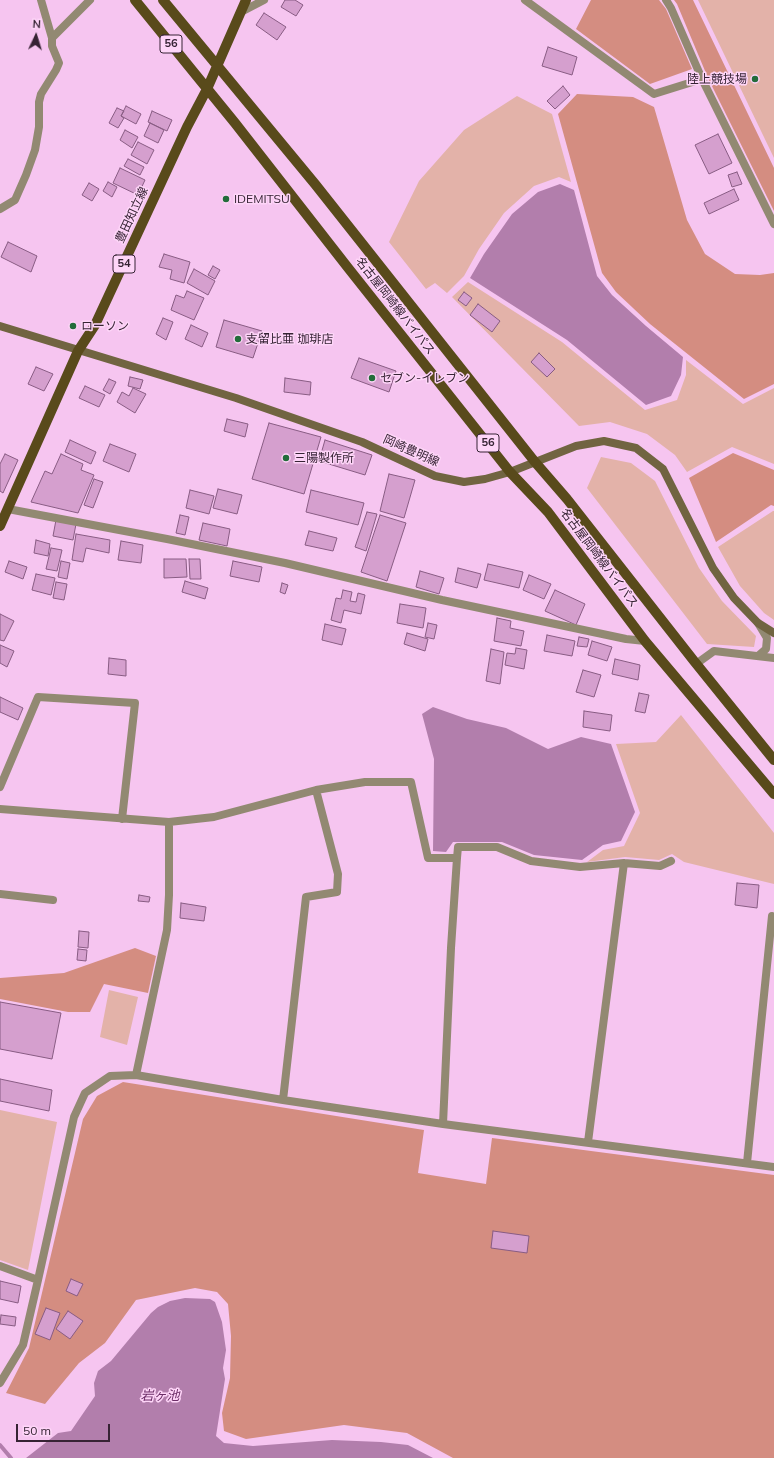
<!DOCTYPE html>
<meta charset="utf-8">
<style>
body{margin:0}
#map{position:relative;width:774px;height:1458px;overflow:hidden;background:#f6c5f0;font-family:Mulish,sans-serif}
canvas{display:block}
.north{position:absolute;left:16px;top:16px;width:40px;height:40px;-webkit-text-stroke:3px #fed5f8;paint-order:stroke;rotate:4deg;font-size:11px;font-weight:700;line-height:16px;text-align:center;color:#362334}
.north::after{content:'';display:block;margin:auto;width:14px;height:18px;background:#362334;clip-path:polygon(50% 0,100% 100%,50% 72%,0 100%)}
.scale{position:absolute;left:16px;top:1424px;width:94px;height:18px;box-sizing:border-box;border:2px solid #362334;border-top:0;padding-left:5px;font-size:12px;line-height:14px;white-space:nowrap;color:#362334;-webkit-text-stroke:3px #fed5f8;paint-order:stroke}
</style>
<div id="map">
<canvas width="774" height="1458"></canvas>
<div class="north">N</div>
<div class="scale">50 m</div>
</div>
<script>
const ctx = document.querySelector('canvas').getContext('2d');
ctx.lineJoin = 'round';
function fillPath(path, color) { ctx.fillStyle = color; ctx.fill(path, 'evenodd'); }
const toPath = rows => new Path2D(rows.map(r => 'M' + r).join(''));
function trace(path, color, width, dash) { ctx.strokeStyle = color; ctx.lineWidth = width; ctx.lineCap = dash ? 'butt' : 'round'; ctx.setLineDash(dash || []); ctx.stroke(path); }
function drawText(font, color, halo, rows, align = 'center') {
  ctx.font = font + ' Mulish,"Noto Sans JP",sans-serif'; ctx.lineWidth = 3; ctx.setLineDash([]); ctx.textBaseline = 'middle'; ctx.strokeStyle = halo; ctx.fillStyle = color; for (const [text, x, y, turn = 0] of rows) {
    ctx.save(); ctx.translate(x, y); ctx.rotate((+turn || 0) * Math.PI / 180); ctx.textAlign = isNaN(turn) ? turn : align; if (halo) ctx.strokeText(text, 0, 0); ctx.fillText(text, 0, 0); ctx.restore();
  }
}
fillPath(toPath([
 [698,0,774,0,774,158],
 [517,96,552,114,571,182,559,177,534,186,504,213,479,249,464,276,447,293,435,283,426,289,389,242,419,181,464,130],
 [468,282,562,342,645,410,677,400,686,375,686,360,743,404,774,388,774,464,732,447,687,472,675,455,647,434,610,422,579,426,452,297],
 [601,457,631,463,655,481,699,568,722,601,756,636,754,647,707,644,587,488],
 [773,511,774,511,774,620,764,613,740,586,718,547],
 [681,715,774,833,774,884,684,862,672,854,659,860,625,857,587,862,603,850,624,846,640,813,616,744,656,742],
 [109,990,138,997,127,1045,100,1037],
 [0,1110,57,1122,28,1270,0,1260]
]), '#e3b2a9');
fillPath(toPath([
 [591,0,659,0,666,9,692,69,650,84,576,29],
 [674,0,693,0,774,168,774,211,708,78,677,4],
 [577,94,633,97,654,107,687,220,705,254,735,274,760,275,774,273,774,384,744,399,650,324,616,292,602,273,558,114],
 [733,453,774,470,774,506,771,505,716,542,689,478],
 [135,948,156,956,148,993,104,984,90,1012,68,1012,0,999,0,978,64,973],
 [123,1082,424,1130,418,1173,486,1184,492,1138,774,1175,774,1458,453,1458,407,1433,344,1425,246,1439,224,1431,222,1413,230,1378,231,1336,228,1304,217,1292,195,1288,136,1300,105,1343,79,1363,45,1404,6,1393,29,1348,83,1119,97,1096]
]), '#d48d81');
fillPath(toPath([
 [560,184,574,190,597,276,612,295,646,326,683,357,681,375,671,396,646,405,567,340,470,278,484,254,512,214,538,192],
 [433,707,467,719,506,728,548,749,581,737,611,744,635,812,621,841,603,845,582,860,534,855,502,842,453,842,446,852,433,851,434,759,422,714],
 [185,1298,210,1299,215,1302,222,1322,226,1350,223,1368,225,1379,216,1436,224,1443,253,1446,332,1440,381,1442,408,1445,433,1458,26,1458,58,1433,71,1431,95,1396,94,1383,98,1371,111,1361,151,1313,158,1307,170,1301]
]), '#b27eac');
trace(toPath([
 [0,1445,11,1458]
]), '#b27eac', 4);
const building = toPath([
 [285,0,295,0,303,5,296,16,281,7,285,0],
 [264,13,286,27,277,40,256,25,264,13],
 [548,47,577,57,572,75,542,66,548,47],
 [563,86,570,95,555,109,547,101,563,86],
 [126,106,141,114,136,124,121,116,126,106],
 [117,108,124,111,121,116,124,118,118,128,109,123,117,108],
 [152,111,172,120,167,131,148,122,152,111],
 [150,123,164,130,158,143,144,136,150,123],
 [125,130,138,137,132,148,120,140,125,130],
 [718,134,732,163,709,174,695,145,718,134],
 [138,142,154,150,147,164,131,155,138,142],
 [128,159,144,167,140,175,124,166,128,159],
 [120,168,145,180,138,195,113,183,120,168],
 [737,172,742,184,732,187,728,175,737,172],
 [108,182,117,187,112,197,103,191,108,182],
 [89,183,99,189,92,201,82,195,89,183],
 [734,189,739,200,709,214,704,203,734,189],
 [8,242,37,256,31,272,1,257,8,242],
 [164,254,190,262,184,283,170,279,172,270,159,267,164,254],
 [213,266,220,270,215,279,208,275,213,266],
 [194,269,215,281,208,295,187,283,194,269],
 [187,291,204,298,194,320,171,310,176,295,184,298,187,291],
 [464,292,472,298,466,306,458,300,464,292],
 [478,304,500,321,492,332,470,315,478,304],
 [163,318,173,322,166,340,156,334,163,318],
 [224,320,262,331,253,358,216,347,224,320],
 [191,325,208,333,202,347,185,339,191,325],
 [539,353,555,369,547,377,531,362,539,353],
 [359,358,396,371,389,392,351,378,359,358],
 [36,367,53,374,44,391,28,384,36,367],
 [130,377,143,380,140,389,128,386,130,377],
 [285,378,311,382,310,395,284,392,285,378],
 [109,379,116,382,110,394,103,390,109,379],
 [85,386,105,395,99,407,79,398,85,386],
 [133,388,146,394,135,413,117,402,122,392,129,396,133,388],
 [227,419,248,424,245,437,224,431,227,419],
 [269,423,321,437,304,494,252,479,269,423],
 [70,440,96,452,91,464,65,452,70,440],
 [325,440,372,455,365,475,319,461,325,440],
 [110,444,136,454,129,472,103,461,110,444],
 [5,454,18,460,3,493,0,491,0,464,5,454],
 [61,454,83,464,81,470,94,475,78,513,31,502,45,471,52,474,61,454],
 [389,474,415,480,404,518,380,511,389,474],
 [94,479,103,482,93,508,84,505,94,479],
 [218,489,242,495,237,514,213,508,218,489],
 [190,490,214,496,209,514,186,508,190,490],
 [311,490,364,503,358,525,306,512,311,490],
 [367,512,377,514,366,551,355,547,367,512],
 [180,515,189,517,185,535,176,533,180,515],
 [380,515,406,523,387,581,361,572,380,515],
 [56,520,76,524,73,540,53,536,56,520],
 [203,523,230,529,227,546,199,540,203,523],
 [309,531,337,538,333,551,305,545,309,531],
 [76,534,110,540,109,553,86,548,83,562,72,560,76,534],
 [36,540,50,544,48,556,34,553,36,540],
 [121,541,143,545,141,563,118,560,121,541],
 [51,548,62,550,57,571,46,569,51,548],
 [164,559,186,559,187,577,164,578,164,559],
 [189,559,200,559,201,579,190,579,189,559],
 [9,561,27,567,23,579,5,572,9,561],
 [61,561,70,563,67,579,58,577,61,561],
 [233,561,262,567,259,582,230,576,233,561],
 [488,564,523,572,519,588,484,580,488,564],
 [458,568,481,574,477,588,455,582,458,568],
 [420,571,444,578,439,594,416,587,420,571],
 [36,574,55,578,51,595,32,590,36,574],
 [529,575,551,584,544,599,523,590,529,575],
 [185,581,208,588,205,599,182,592,185,581],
 [56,582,67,584,64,600,53,598,56,582],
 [282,583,288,585,285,594,280,592,282,583],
 [343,590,352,592,350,601,356,602,358,593,365,595,361,614,344,610,341,623,331,620,336,598,341,599,343,590],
 [555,590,585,604,576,625,545,611,555,590],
 [400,604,426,608,423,628,397,623,400,604],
 [0,614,14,621,4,641,0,640,0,614],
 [497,618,511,621,510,628,524,631,521,646,494,641,497,618],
 [428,623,437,625,434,639,425,637,428,623],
 [325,624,346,629,342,645,322,640,325,624],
 [407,633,428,639,425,651,404,644,407,633],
 [547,635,575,641,572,656,544,651,547,635],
 [579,637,589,639,587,647,577,646,579,637],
 [592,641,612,647,607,661,588,655,592,641],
 [0,645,14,651,7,667,0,663,0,645],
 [516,648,527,650,524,669,505,665,507,653,515,654,516,648],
 [491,649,504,652,500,684,486,681,491,649],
 [109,658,126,660,126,676,108,674,109,658],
 [615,659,640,665,638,680,612,674,615,659],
 [583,670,601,675,594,697,576,692,583,670],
 [639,693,649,695,645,713,635,711,639,693],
 [0,697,23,708,18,720,0,712,0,697],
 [584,711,612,715,610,731,583,727,584,711],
 [737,883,759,885,757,908,735,905,737,883],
 [139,895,150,897,149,902,138,901,139,895],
 [181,903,206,907,204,921,180,918,181,903],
 [79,931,89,932,88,948,78,947,79,931],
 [78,949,87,950,86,961,77,960,78,949],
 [0,1002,61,1013,52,1059,0,1049,0,1002],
 [0,1079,52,1090,49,1111,0,1101,0,1079],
 [493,1231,529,1236,527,1253,491,1248,493,1231],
 [71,1279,83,1284,77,1296,66,1291,71,1279],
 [0,1281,21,1286,18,1303,0,1299,0,1281],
 [46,1308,60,1313,50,1340,35,1334,46,1308],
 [68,1311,83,1321,70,1339,56,1329,68,1311],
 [1,1315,16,1317,15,1326,0,1324,1,1315]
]);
fillPath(building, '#d59fce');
trace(building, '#885c83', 1);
trace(toPath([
 [41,0,52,38],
 [525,0,654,94,702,79],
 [666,0,671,8,702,79,774,224],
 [241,12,264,0],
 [0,209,15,200,26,175,35,150,39,127,39,102,41,94,56,70,59,63,52,46,52,38,90,0],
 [8,509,167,539,285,563,442,600,626,639,645,641],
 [758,656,766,649,767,638,758,623],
 [696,664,714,651,774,658],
 [0,787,38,697,135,703,122,819],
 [0,809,169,822,214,817,316,790,365,782,411,782,428,858,457,858,458,847,497,847,531,861,580,867,624,863,660,866,671,861],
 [0,894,53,900],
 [136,1075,167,930,169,895,169,822],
 [283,1100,306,897,337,892,338,874,316,790],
 [443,1124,451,948,457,858],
 [588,1142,624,863],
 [747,1163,772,916],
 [0,1266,38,1280],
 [0,1383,23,1345,38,1280,74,1117,85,1093,110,1076,136,1075,283,1100,443,1124,774,1167]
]), '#928972', 8);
trace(toPath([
 [0,326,236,398,362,442,435,476,464,482,485,479,510,472,576,446,604,441,636,448,663,469,713,568,734,598,758,623,774,633]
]), '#716441', 8);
trace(toPath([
 [135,0,235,123,349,269,510,472,548,512,645,641,774,794],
 [163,0,315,184,535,462,567,499,694,661,774,760],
 [0,526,78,351,95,325,187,127,207,89,246,0]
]), '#594a1b', 10);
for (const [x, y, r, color] of [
 [755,79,4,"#226c3a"],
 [226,199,4,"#226c3a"],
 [73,326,4,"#226c3a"],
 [238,339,4,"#226c3a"],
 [372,378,4,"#226c3a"],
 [286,458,4,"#226c3a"]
]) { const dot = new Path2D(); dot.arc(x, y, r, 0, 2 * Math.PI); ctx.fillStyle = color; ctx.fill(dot); trace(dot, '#fed5f8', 1.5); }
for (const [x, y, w] of [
 [171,44,22],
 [124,264,22],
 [488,443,22]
]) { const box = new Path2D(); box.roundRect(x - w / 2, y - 9, w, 18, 3); ctx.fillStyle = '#fed5f8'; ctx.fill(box); trace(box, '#362334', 1); }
drawText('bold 11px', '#362334', null, [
 ["56",171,44],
 ["54",124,264],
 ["56",488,443]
]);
drawText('12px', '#362334', '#fed5f8', [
 ["陸上競技場",747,79,"right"],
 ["IDEMITSU",234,199],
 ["ローソン",81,326],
 ["支留比亜 珈琲店",246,339],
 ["セブン-イレブン",380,378],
 ["三陽製作所",294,458]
], 'left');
drawText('12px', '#362334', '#fed5f8', [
 ["豊田知立線",132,215,-65],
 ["名古屋岡崎線バイパス",395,306,52],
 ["岡崎豊明線",411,451,24],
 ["名古屋岡崎線バイパス",599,558,53]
]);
drawText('italic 13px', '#6b2c66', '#fed5f8', [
 ["岩ヶ池",160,1396]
]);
</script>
